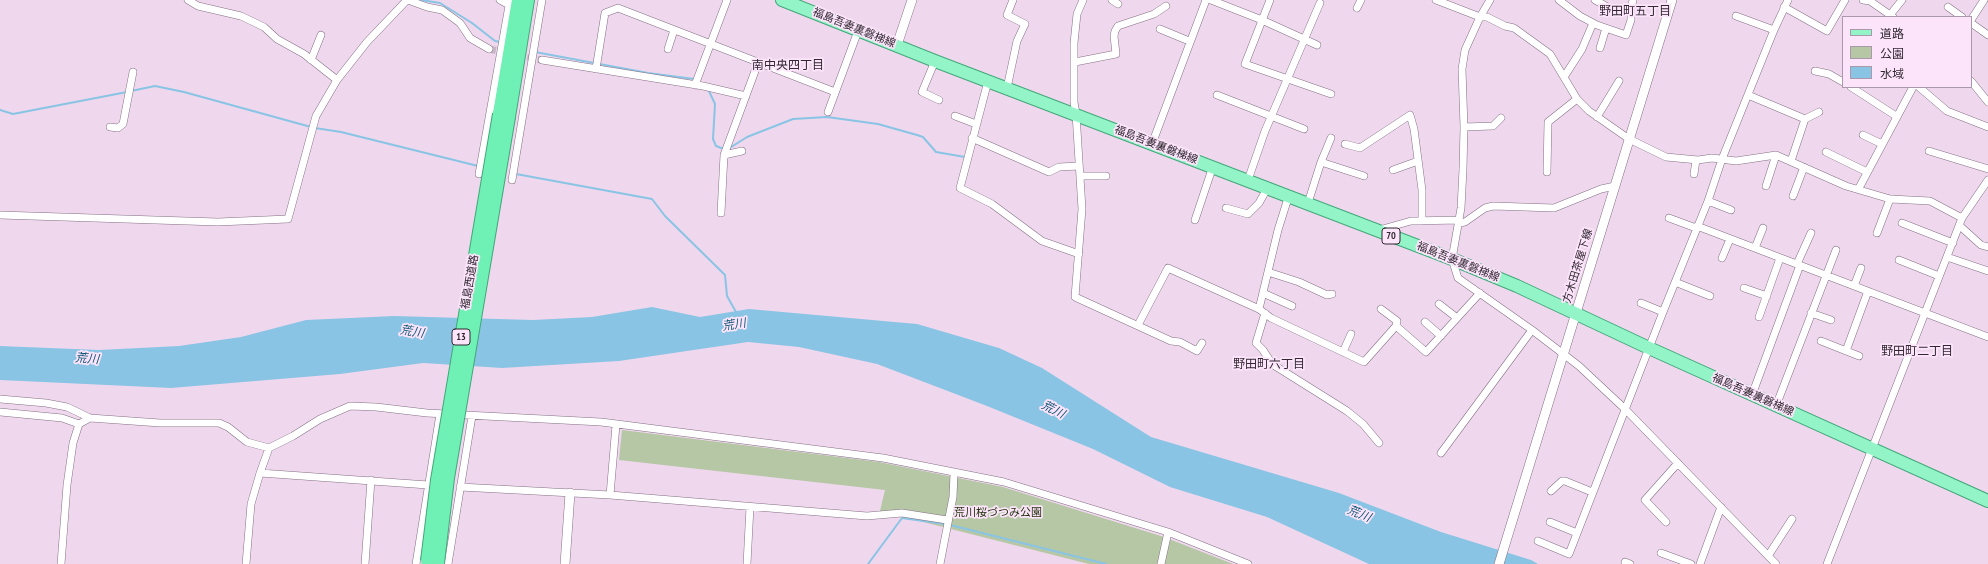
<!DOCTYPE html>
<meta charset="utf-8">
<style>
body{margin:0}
#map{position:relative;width:1988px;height:564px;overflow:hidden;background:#efd8ee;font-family:"PT Sans Narrow","Noto Sans JP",sans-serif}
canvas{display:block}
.legend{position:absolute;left:1842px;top:16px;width:130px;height:72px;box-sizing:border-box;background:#fce5fb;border:1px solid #a9a;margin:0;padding:5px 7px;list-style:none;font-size:12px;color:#302730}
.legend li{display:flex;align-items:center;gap:8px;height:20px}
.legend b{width:20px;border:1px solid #a9a}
</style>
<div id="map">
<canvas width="1988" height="564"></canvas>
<ul class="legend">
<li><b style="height:5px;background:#93f4c7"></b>道路</li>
<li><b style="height:11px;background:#b5c7a4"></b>公園</li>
<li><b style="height:11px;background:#8ac4e4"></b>水域</li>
</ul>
</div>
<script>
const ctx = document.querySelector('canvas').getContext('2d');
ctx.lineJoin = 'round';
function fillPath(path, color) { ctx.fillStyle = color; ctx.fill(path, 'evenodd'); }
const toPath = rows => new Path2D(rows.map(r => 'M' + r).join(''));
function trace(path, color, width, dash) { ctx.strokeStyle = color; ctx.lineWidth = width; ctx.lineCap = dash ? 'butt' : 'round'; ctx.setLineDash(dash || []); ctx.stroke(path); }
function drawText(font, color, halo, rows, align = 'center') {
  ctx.font = font + ' "PT Sans Narrow","Noto Sans JP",sans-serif'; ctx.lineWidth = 3.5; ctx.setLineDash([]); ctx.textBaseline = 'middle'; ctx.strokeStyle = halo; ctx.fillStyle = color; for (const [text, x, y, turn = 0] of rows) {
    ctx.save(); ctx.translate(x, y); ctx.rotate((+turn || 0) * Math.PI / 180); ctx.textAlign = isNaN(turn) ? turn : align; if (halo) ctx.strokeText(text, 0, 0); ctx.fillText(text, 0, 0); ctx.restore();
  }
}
fillPath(toPath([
 [622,430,879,462,1003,487,1164,537,1233,564,1089,564,880,511,885,490,619,460]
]), '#b5c7a4');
fillPath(toPath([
 [652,307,700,317,749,309,917,324,999,348,1042,368,1151,437,1339,493,1441,532,1531,560,1538,564,1369,564,1267,517,1170,487,1093,449,987,406,877,364,799,347,748,342,619,361,502,368,423,363,340,374,171,388,0,380,0,346,99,350,179,346,241,337,306,320,394,316,533,320,592,317]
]), '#8ac4e4');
trace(toPath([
 [421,0,440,3,472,23,495,41,500,42],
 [535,52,648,73,694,79],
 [708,89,715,104,713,139,716,146,724,149],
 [131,91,155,86,184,92,311,127],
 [0,110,13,114,127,92],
 [315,128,341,132,478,166],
 [728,149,747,137,793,119,827,117,878,124,917,135,923,137,936,152,965,157],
 [516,174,652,199,665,216,725,275,727,296,736,312],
 [950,525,1106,564],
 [868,564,902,518,945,524]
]), '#8ac4e4', 2);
trace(toPath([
 [489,49,507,53],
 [517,55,542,60]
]), '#c9b5c8', 7, [7, 3.5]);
const minor = toPath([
 [188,0,198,6,241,16,264,27,277,39,304,54,337,80],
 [408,0,427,7,442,10,460,23,470,38,489,49],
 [500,0,509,5],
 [1083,0,1077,14,1074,43,1074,102,1076,114,1082,209,1075,297,1171,341,1180,342,1197,351,1202,343],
 [1112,0,1118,4],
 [1211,0,1262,20,1317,45],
 [1270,0,1245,64,1331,94],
 [1436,0,1480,17,1487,17,1505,26,1514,28,1550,54,1577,99,1589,111,1629,139,1666,157,1698,160,1712,158,1736,161,1776,155,1846,186,1890,199,1930,201,1962,218],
 [1490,0,1480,17,1465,50,1462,69,1464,127,1463,169,1461,208,1452,259,1458,278,1532,330,1579,366,1625,409,1776,564],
 [1559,0,1580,16,1597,25,1626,35,1631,20,1631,9,1633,0],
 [1595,0,1611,9],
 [1863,0,1870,1,1893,17],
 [1784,7,1827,31,1845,0],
 [1948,7,1962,17],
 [1357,8,1361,0],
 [1890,15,1902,0],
 [1736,16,1774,30],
 [1971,20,1984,0],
 [1971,23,1988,35],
 [1160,29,1189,41],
 [1600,48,1606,28],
 [668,49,674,30],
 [311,60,321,35],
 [542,60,703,86,746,96],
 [935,61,922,92,939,100],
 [1075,62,1116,54,1114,36,1115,31,1118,26,1154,14,1166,6],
 [596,69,605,13,618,8,835,92],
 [1815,71,1829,74,1843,82],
 [1564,77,1582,49,1593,23],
 [988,81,960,188,992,204,1042,241,1079,254],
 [1971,81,1988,102],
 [695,85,727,0],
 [1851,87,1896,116],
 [1919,87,1947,111,1988,127],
 [1007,88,1017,41,1025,24,1007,15,1013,0],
 [1217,95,1304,129],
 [1748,95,1805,119,1791,161],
 [828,112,858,31],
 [955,116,976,124],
 [1597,117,1619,81],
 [1805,119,1819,112],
 [110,127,118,128,123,124,133,72],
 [1464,127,1493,126,1501,118],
 [1863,135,1882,144],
 [972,138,1049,172,1059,167,1079,166],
 [1152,144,1206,0],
 [1345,144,1360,148,1410,115,1414,129,1422,190,1422,221],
 [1929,151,1988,169],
 [1826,152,1867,172],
 [724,155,742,151],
 [1321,162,1364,176],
 [1393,170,1418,161],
 [1547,172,1548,122,1577,99],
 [479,174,510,0],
 [1694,174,1696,160],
 [1080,176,1106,176],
 [512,180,542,0],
 [1248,180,1265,131,1320,3],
 [1766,186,1776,155],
 [1859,188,1913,87],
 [1793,196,1804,167],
 [1708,201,1731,210],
 [1308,203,1321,162,1331,138],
 [1226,208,1248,214,1259,203,1268,187],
 [721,213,724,155,758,63],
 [0,215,218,222,288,219,316,116,337,80,367,42,407,0],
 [1669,218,1696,228],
 [1195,220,1213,166],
 [1459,223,1465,222,1485,208,1493,206,1554,208,1601,189,1615,186],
 [1902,223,1953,243],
 [1697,226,1988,337],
 [1960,226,1981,245,1988,247],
 [1379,230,1411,221,1459,220],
 [1877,233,1890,199],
 [1755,248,1763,228],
 [1947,257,1988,271],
 [1722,258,1730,239],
 [1899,260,1939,276],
 [1797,264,1811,233],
 [1268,272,1299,282,1327,295,1332,294],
 [1675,282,1710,296],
 [1854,286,1861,268],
 [1744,288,1767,296],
 [1263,293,1292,306],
 [1641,303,1663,312],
 [1439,304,1457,318],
 [1259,309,1278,230,1289,195],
 [1381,309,1397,321,1396,326],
 [1265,313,1256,343,1263,350,1272,364,1347,411,1363,424,1379,443],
 [1811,313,1831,320],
 [1759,317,1780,258],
 [1425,322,1441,336],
 [1138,325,1168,268,1259,309,1271,318,1364,362,1396,326,1426,352,1480,293],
 [1821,341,1859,356],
 [1846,351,1868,291],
 [1343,352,1351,334],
 [1752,395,1800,265],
 [0,399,46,403,67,407,90,418,160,423,219,423,228,427,247,442,269,448,293,436,320,419,350,406,376,407,427,413,601,422,883,458,1004,482,1168,532,1248,564],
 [1776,406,1836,250],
 [0,412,62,418,79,424,90,418],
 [269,448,260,473,428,485],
 [1441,453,1532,330],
 [460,487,610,495,616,425],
 [1551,491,1562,481,1565,481,1592,492],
 [610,495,867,516,902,513,947,520],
 [1550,522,1577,533],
 [1666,522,1645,500,1678,463],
 [1538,541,1569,554,1663,312,1708,201,1722,159,1774,30,1788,0],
 [1661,553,1691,564],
 [1768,556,1792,519],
 [1625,562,1630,564],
 [61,564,67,485,73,443,79,424],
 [246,564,251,504,260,473],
 [365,564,371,480],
 [416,564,440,414],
 [448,564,472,416],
 [747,564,750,507],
 [940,564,953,497,954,473],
 [1161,564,1168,532],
 [1700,564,1721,507],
 [1827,564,1962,218,1988,180]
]);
const tertiary = toPath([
 [897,45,912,0],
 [565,564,570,493],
 [1499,564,1672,0]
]);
const primary = toPath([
 [782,0,935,61,1452,259,1517,286,1649,348,1988,501]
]);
const trunk = toPath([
 [499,114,518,0],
 [509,117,528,0]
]);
trace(minor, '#847084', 8);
trace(tertiary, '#847084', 10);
trace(primary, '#42a77a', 14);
trace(trunk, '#42a77a', 14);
trace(minor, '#fff', 7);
trace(tertiary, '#fff', 9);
trace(primary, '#93f4c7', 12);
trace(trunk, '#6ff0b4', 12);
const trunkBridge = toPath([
 [427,561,437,480,499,114],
 [438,563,448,478,509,117]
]);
trace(trunkBridge, '#42a77a', 14, []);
trace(trunkBridge, '#6ff0b4', 12);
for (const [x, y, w] of [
 [1391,236,18],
 [461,337,18]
]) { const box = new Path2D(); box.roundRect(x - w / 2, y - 8, w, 16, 3); ctx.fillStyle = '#fce5fb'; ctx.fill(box); trace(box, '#302730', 1); }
drawText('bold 10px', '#302730', null, [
 ["70",1391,236],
 ["13",461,337]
]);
drawText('11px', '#302730', '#fce5fb', [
 ["福島吾妻裏磐梯線",854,28,22],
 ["福島吾妻裏磐梯線",1156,145,21],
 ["福島吾妻裏磐梯線",1458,262,22],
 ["方木田茶屋下線",1578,266,-73],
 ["福島西道路",470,282,-80],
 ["福島吾妻裏磐梯線",1753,395,24]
]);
drawText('11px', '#21310b', '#fce5fb', [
 ["荒川桜づつみ公園",998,513]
]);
drawText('12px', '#302730', '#fce5fb', [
 ["野田町五丁目",1635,12],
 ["南中央四丁目",788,66],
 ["野田町二丁目",1917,352],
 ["野田町六丁目",1269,365]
]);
drawText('italic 12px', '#0e5777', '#fce5fb', [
 ["荒川",734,325,-9],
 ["荒川",412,332,9],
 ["荒川",87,359,4],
 ["荒川",1053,410,27],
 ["荒川",1359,514,22]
]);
</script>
